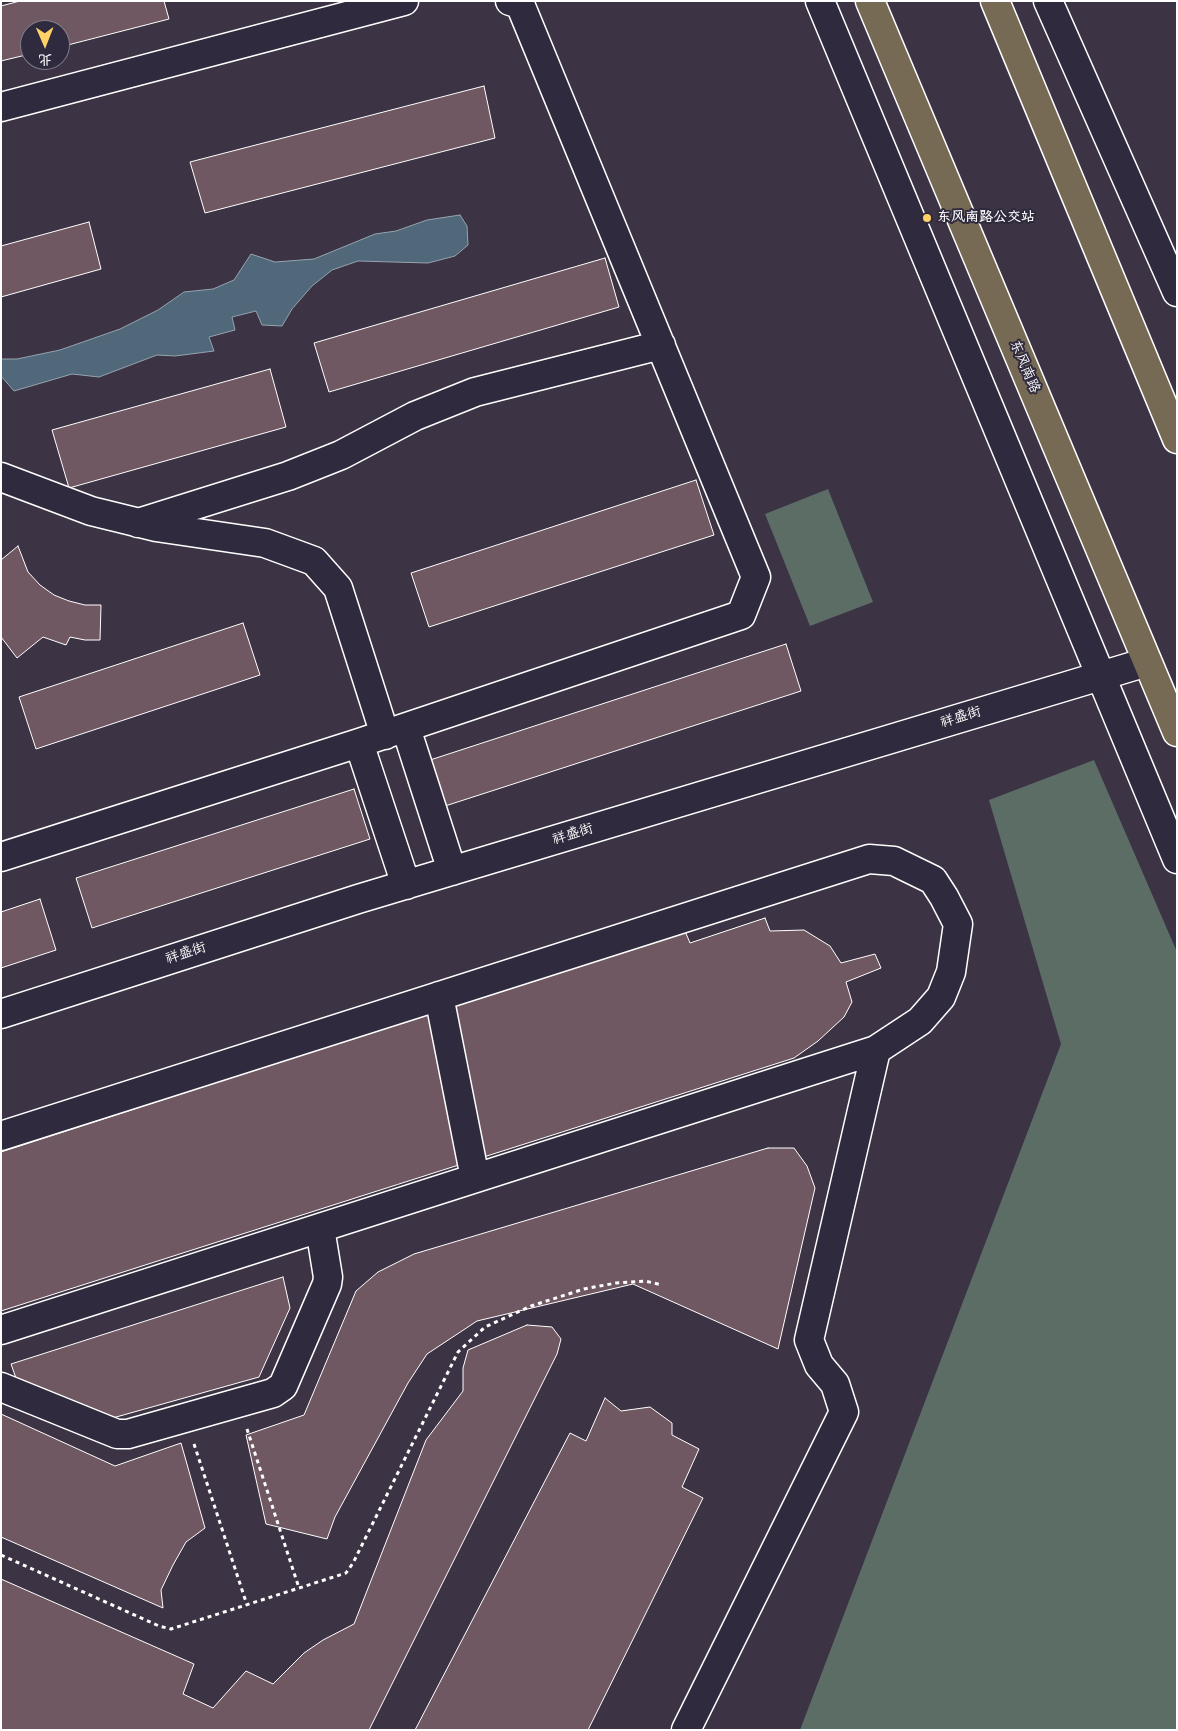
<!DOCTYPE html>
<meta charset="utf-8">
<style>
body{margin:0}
#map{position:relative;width:1178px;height:1731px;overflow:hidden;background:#3c3344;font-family:"Architects Daughter","LXGW WenKai TC",sans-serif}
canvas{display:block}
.frame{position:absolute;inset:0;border:2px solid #fff;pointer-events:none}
.north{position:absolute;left:20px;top:20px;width:50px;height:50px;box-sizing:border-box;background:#2f2a3d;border:1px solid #827f8b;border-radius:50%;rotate:179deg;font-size:14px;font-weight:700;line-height:20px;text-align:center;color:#fff}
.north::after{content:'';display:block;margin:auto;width:18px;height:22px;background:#ffd166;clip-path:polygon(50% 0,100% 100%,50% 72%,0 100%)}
</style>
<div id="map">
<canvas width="1178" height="1731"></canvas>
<div class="frame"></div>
<div class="north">北</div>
</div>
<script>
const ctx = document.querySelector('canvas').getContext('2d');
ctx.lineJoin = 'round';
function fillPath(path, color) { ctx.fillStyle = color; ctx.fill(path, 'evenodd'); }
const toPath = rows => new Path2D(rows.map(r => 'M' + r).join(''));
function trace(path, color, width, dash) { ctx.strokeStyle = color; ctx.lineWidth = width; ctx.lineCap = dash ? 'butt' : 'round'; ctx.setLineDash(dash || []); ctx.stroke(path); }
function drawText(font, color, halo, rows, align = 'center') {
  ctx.font = font + ' "Architects Daughter","LXGW WenKai TC",sans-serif'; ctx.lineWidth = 4; ctx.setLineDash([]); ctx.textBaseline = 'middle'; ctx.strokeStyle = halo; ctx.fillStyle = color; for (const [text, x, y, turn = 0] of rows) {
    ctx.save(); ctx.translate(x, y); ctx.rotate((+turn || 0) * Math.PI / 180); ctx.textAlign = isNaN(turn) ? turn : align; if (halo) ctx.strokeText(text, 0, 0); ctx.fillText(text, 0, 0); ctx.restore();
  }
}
fillPath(toPath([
 [828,489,873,602,810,626,765,514],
 [1094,760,1177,952,1177,1730,800,1730,1061,1044,989,800]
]), '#5b6d65');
const water = toPath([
 [460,215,467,226,468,245,455,256,428,263,358,261,332,270,312,286,292,309,282,326,262,325,256,311,232,317,235,330,209,337,214,351,175,356,157,355,99,377,72,374,14,391,1,376,1,359,17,359,60,350,120,329,158,310,184,292,213,289,234,280,251,254,275,262,314,259,375,234,396,231,427,220,460,215]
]);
fillPath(water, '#506879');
trace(water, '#96a4af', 1);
const building = toPath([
 [20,1,164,1,169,19,60,47,60,30,30,30,30,54,1,61,1,6,20,1],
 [484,86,495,138,205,213,190,162,484,86],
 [89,222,101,269,1,297,1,246,89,222],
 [605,258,619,307,329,392,314,343,605,258],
 [270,369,286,427,69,488,52,430,270,369],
 [696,480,714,535,429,627,411,573,696,480],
 [18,546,28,572,40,585,54,595,69,601,85,605,101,605,100,640,85,640,70,637,66,645,43,637,17,658,1,637,1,560,18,546],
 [243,623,260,675,36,749,19,697,243,623],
 [786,644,801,691,442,807,427,761,786,644],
 [354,789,370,839,92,928,76,878,354,789],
 [40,899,56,950,1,968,1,912,40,899],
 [765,918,770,931,804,930,830,946,841,963,875,954,881,968,846,982,852,1002,844,1017,818,1041,794,1058,1,1311,1,1152,685,931,690,943,765,918],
 [768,1148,794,1148,807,1166,815,1188,778,1349,633,1284,477,1321,427,1354,408,1383,335,1517,327,1539,266,1524,246,1435,304,1415,356,1291,378,1272,414,1254,768,1148],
 [283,1277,290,1308,259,1377,109,1419,17,1381,11,1364,283,1277],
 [527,1325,552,1327,561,1339,557,1354,369,1730,1,1730,1,1579,194,1664,183,1694,213,1708,246,1671,273,1684,304,1653,323,1640,354,1624,426,1440,463,1391,463,1368,468,1350,527,1325],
 [605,1398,621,1411,650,1407,672,1423,672,1435,699,1449,682,1487,703,1498,588,1730,415,1730,570,1433,586,1441,605,1398],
 [1,1414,115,1466,181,1443,205,1528,186,1542,173,1565,161,1590,163,1608,1,1537,1,1414]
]);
fillPath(building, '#6f5861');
trace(building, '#fff', 1);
const minor = toPath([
 [820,1,1177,859],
 [1048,1,1177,292],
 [1,107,404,1],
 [1,477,91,511,156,527,265,543,314,561,338,588,385,735],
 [138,523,288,476,341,455,415,416,475,392,661,345],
 [406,728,452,871],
 [359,743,406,885],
 [1,857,359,743,741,615,756,577,520,4,510,1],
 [439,996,475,1178],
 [1,1014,358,899,1147,662],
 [1,1136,869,859,894,861,933,880,944,897,958,924,951,972,941,997,920,1021,876,1050,1,1330],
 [1,1387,117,1434,128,1434,273,1393,283,1386,327,1284,328,1277,320,1228],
 [686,1730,844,1412,835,1384,819,1365,809,1340,876,1050]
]);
const major = toPath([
 [870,1,1177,732],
 [995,1,1177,439]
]);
trace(minor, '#fff', 31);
trace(major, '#fff', 31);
trace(toPath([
 [247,1429,299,1588],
 [194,1444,247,1605],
 [1,1555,159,1626,171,1629,346,1573,353,1563,458,1352,485,1327,531,1306,584,1289,616,1283,645,1281,662,1285]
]), '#fff', 3, [4, 4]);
trace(minor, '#2f2a3d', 28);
trace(major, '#766a54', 28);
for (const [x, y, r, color] of [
 [927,218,5,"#ffd166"]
]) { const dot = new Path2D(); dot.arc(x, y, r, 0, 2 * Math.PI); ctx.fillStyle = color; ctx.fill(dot); trace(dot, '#2f2a3d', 2); }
drawText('bold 14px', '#fff', '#2f2a3d', [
 ["东风南路公交站",937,218]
], 'left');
drawText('14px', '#fff', '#2f2a3d', [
 ["东风南路",1024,367,67],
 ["祥盛街",961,718,-17],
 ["祥盛街",573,835,-17],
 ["祥盛街",186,954,-18]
]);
</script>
